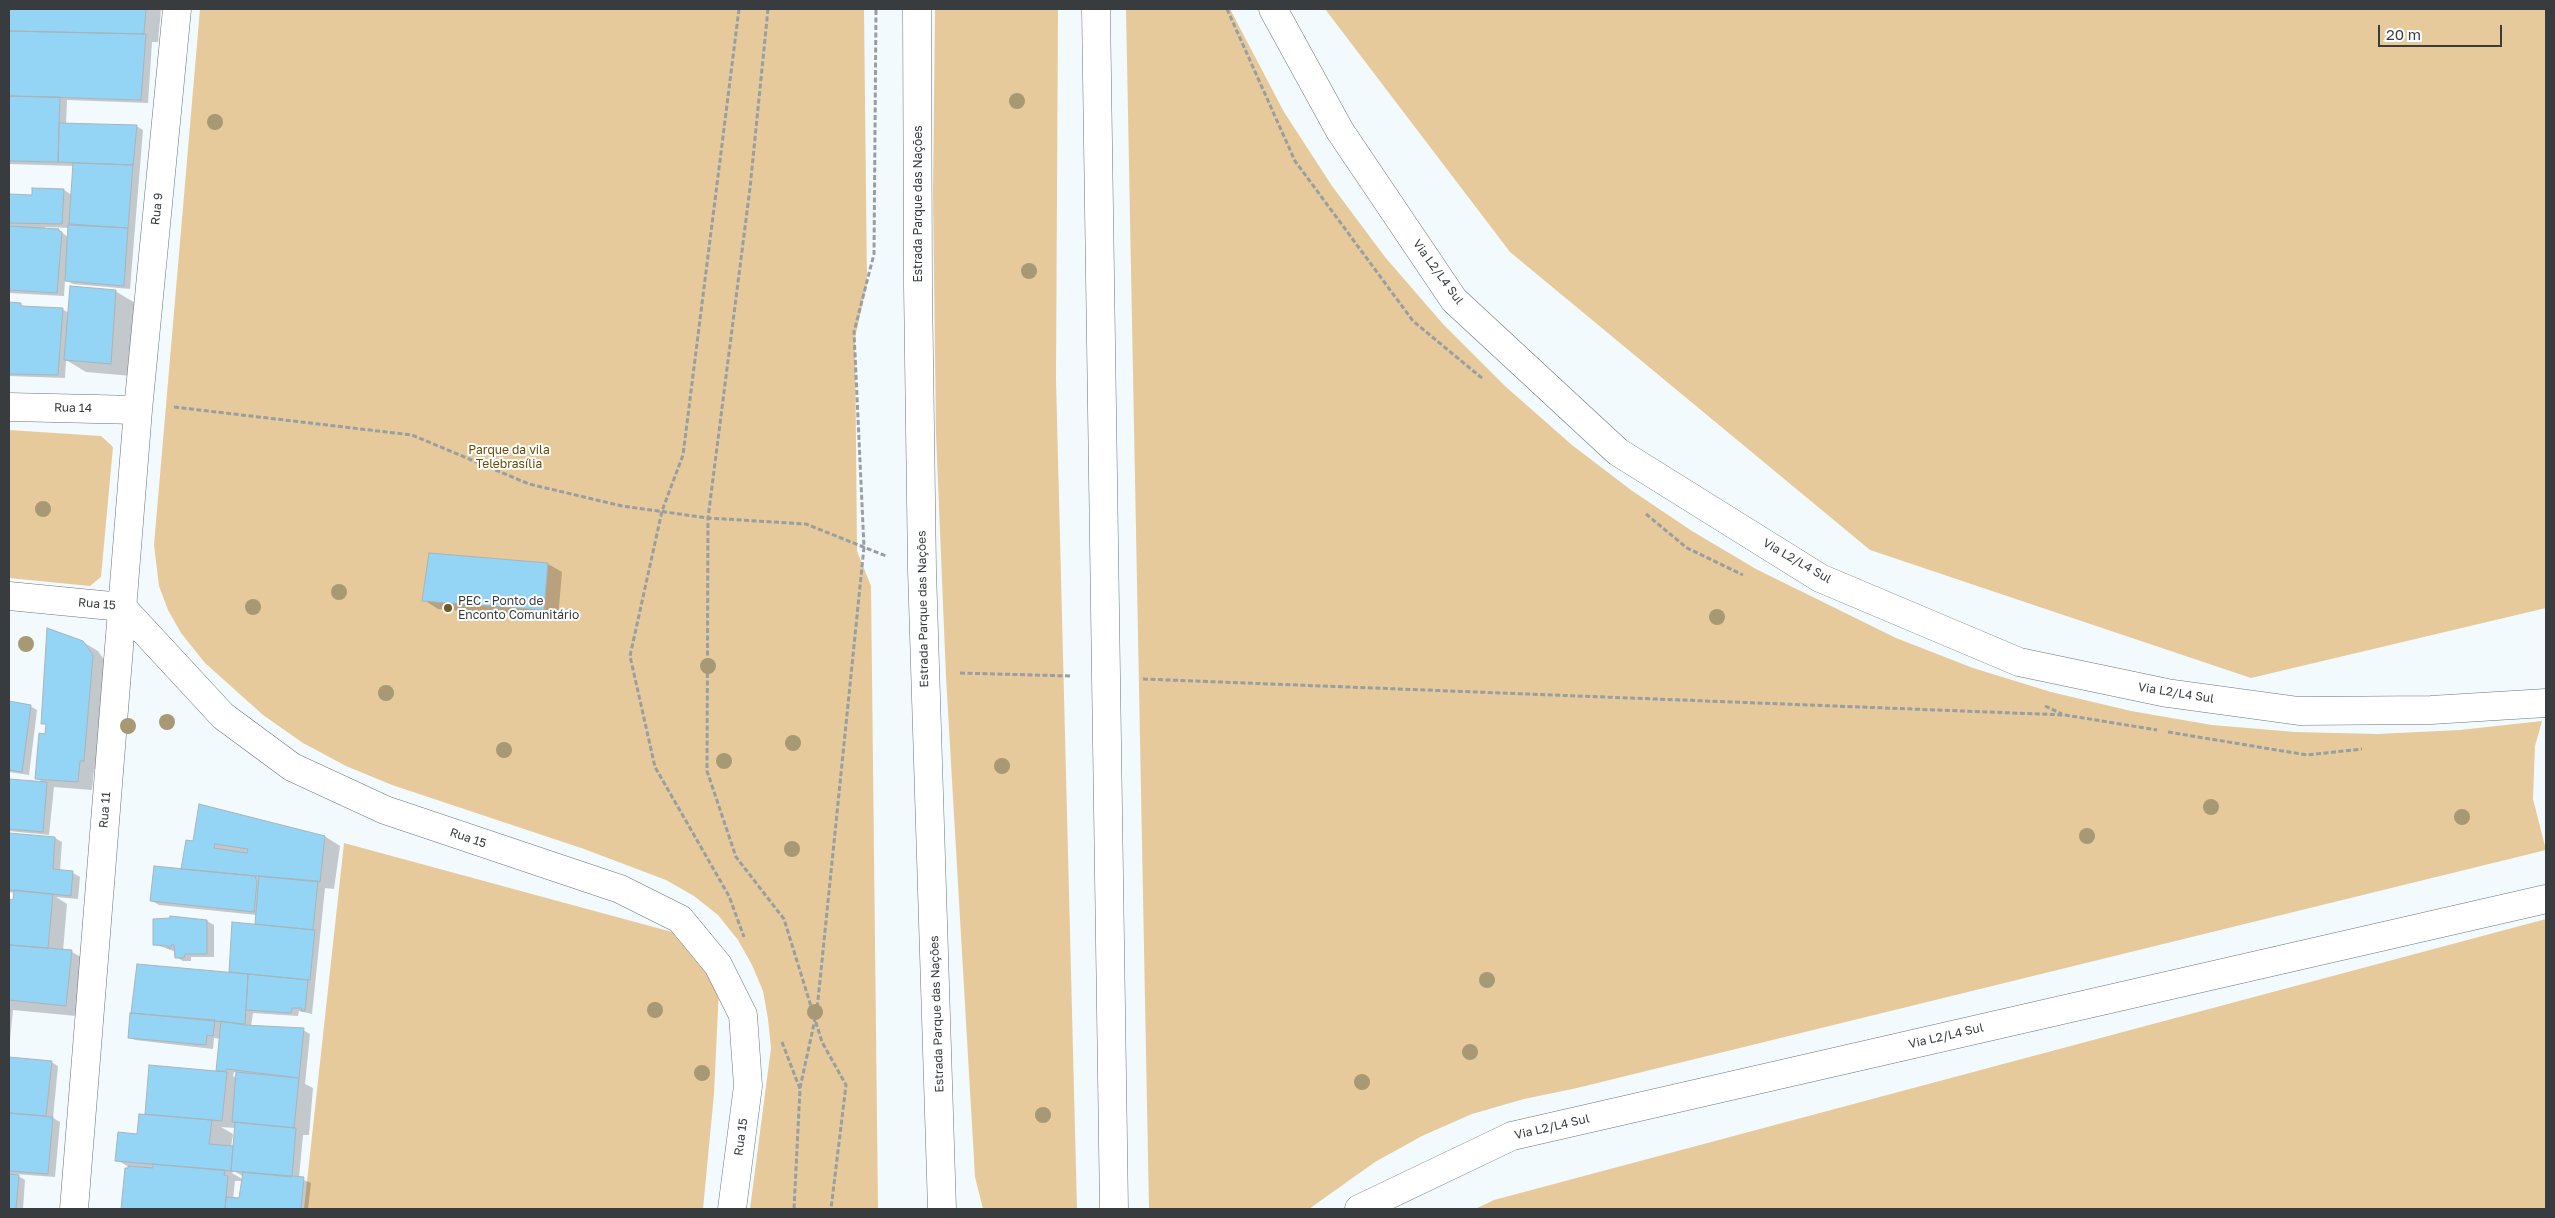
<!DOCTYPE html>
<meta charset="utf-8">
<style>
body{margin:0}
#map{position:relative;width:2555px;height:1218px;overflow:hidden;background:#f3fafe;font-family:"Golos Text",sans-serif}
canvas{display:block}
.frame{position:absolute;inset:0;border:10px solid #383c3f;pointer-events:none}
.scale{position:absolute;left:2378px;top:25px;width:124px;height:22px;box-sizing:border-box;border:2px solid #383c3f;border-top:0;padding-left:6px;font-size:15px;line-height:18px;white-space:nowrap;color:#383c3f;-webkit-text-stroke:4px #fff;paint-order:stroke}
</style>
<div id="map">
<canvas width="2555" height="1218"></canvas>
<div class="frame"></div>
<div class="scale">20 m</div>
</div>
<script>
const ctx = document.querySelector('canvas').getContext('2d');
ctx.lineJoin = 'round';
function fillPath(path, color) { ctx.fillStyle = color; ctx.fill(path, 'evenodd'); }
const toPath = rows => new Path2D(rows.map(r => 'M' + r).join(''));
function trace(path, color, width, dash) { ctx.strokeStyle = color; ctx.lineWidth = width; ctx.lineCap = dash ? 'butt' : 'round'; ctx.setLineDash(dash || []); ctx.stroke(path); }
function drawText(font, color, halo, rows, align = 'center') {
  ctx.font = font + ' "Golos Text",sans-serif'; ctx.lineWidth = 4; ctx.setLineDash([]); ctx.textBaseline = 'middle'; ctx.strokeStyle = halo; ctx.fillStyle = color; for (const [text, x, y, turn = 0] of rows) {
    ctx.save(); ctx.translate(x, y); ctx.rotate((+turn || 0) * Math.PI / 180); ctx.textAlign = isNaN(turn) ? turn : align; if (halo) ctx.strokeText(text, 0, 0); ctx.fillText(text, 0, 0); ctx.restore();
  }
}
fillPath(toPath([
 [200,9,864,9,867,283,855,338,857,551,871,586,878,1209,750,1209,771,1048,768,1019,763,991,752,965,738,940,718,915,694,896,666,880,584,849,392,785,346,766,303,743,263,715,205,663,181,633,168,610,159,586,154,545],
 [935,9,1058,9,1056,379,1077,1209,983,1209,975,1177,946,677,936,434,933,191],
 [1126,9,1230,9,1284,112,1332,186,1385,257,1443,324,1505,386,1572,445,1631,490,1692,531,1756,569,1896,638,1973,668,2051,692,2131,711,2212,725,2295,732,2377,734,2460,730,2542,721,2535,746,2533,799,2546,850,1577,1088,1524,1099,1472,1114,1422,1136,1375,1162,1309,1209,1149,1209],
 [1325,9,2546,9,2546,608,2251,678,1870,550,1510,252],
 [9,430,101,436,113,447,101,577,90,586,9,578],
 [344,843,672,932,719,989,714,1094,703,1209,304,1209],
 [2546,919,2546,1209,1475,1209,1494,1200]
]), '#e6ca9b');
fillPath(toPath([
 [9,9,161,9,158,42,152,42,148,103,67,100,66,125,136,126,143,130,130,289,73,284,65,280,64,296,9,293,9,195,33,196,64,190,72,195,74,166,9,164],
 [45,227,70,228,69,238,59,230,45,229],
 [115,291,137,304,132,376,86,372,66,360,65,378,9,376,9,304,20,304,26,308,62,309,69,313],
 [548,564,562,572,558,618,438,609,424,600],
 [83,642,98,651,107,664,98,769,94,769,92,790,54,787,49,835,9,831,9,780,46,784,36,778,47,725,43,723],
 [9,702,30,706,37,710,29,775,9,772],
 [200,805,326,837,340,846,334,889,325,888,312,1014,299,1011,298,1016,253,1013,251,1026,303,1030,310,1034,305,1084,313,1088,309,1135,303,1135,299,1178,311,1183,308,1209,122,1209,129,1167,117,1160,138,1135,151,1116,146,1113,217,1072,221,1039,214,1038,213,1049,135,1040,128,1036,138,966,230,974,233,924,257,926,257,915,159,905,152,901,182,870,194,843],
 [234,1072,237,1072,236,1078,233,1076],
 [221,1127,236,1128,234,1148,231,1147,233,1134],
 [234,1171,244,1177,244,1180,232,1173],
 [235,1181,243,1181,240,1199,233,1199],
 [9,834,55,838,62,842,60,871,73,873,80,877,78,899,56,897,67,904,63,951,72,952,93,964,87,1017,13,1010,9,1050,9,901,14,901,15,893,9,892],
 [207,921,214,925,214,957,191,957,191,961,183,961,176,957,176,952,154,944],
 [9,1058,51,1062,58,1066,53,1118,60,1122,55,1177,15,1174,25,1180,23,1209,9,1209]
]), '#0003');
const building = toPath([
 [9,9,146,9,144,34,9,31,9,9],
 [9,31,146,34,141,100,9,96,9,31],
 [9,96,60,97,58,162,9,161,9,96],
 [59,123,137,125,133,165,58,162,59,123],
 [73,163,133,165,128,228,69,224,73,163],
 [32,188,64,189,62,224,9,223,9,194,32,195,32,188],
 [68,225,128,228,124,286,65,281,68,225],
 [9,226,59,229,59,231,62,232,57,293,9,290,9,226],
 [70,286,116,290,111,364,64,360,70,286],
 [9,302,21,303,21,306,63,308,58,375,9,374,9,302],
 [429,553,548,563,544,610,422,601,429,553],
 [47,628,83,641,93,655,84,761,80,761,78,782,35,779,39,733,45,734,46,724,41,724,47,628],
 [9,701,31,705,22,772,9,770,9,701],
 [9,779,47,782,43,832,9,829,9,779],
 [199,804,325,836,320,882,181,869,186,840,193,841,199,804],
 [215,844,248,849,247,853,214,848,215,844],
 [9,833,55,837,53,869,73,871,71,896,9,890,9,833],
 [154,866,255,876,257,882,254,912,150,901,154,866],
 [259,876,318,881,313,930,255,924,259,876],
 [14,890,53,894,48,948,9,945,9,899,13,900,14,890],
 [170,916,207,920,207,954,185,954,184,958,175,958,174,945,171,945,171,948,168,948,168,946,153,945,153,919,170,918,170,916],
 [232,922,315,930,310,980,229,972,232,922],
 [9,945,72,950,66,1006,9,1000,9,945],
 [137,964,248,974,245,1024,131,1013,137,964],
 [248,974,308,980,305,1011,301,1011,302,1008,292,1008,291,1013,246,1010,248,974],
 [130,1013,215,1020,213,1036,207,1035,206,1045,128,1038,130,1013],
 [221,1021,244,1025,304,1028,299,1078,227,1069,226,1071,216,1071,221,1021],
 [9,1057,52,1061,46,1116,9,1113,9,1057],
 [149,1065,227,1072,222,1121,145,1114,149,1065],
 [236,1072,299,1078,294,1128,232,1122,236,1072],
 [9,1113,53,1117,48,1174,9,1171,9,1113],
 [139,1114,212,1120,209,1144,233,1146,231,1171,115,1161,118,1132,137,1134,139,1114],
 [235,1122,296,1128,292,1177,231,1171,235,1122],
 [153,1164,225,1170,224,1175,228,1176,225,1209,121,1209,125,1168,128,1168,128,1166,153,1168,153,1164],
 [243,1172,304,1177,301,1209,225,1209,226,1197,239,1198,243,1172],
 [9,1174,19,1175,16,1209,9,1209,9,1174]
]);
fillPath(building, '#94d4f5');
trace(building, '#a9b4ba', 1);
const minor = toPath([
 [9,407,138,410],
 [9,596,122,607,223,716,292,767,385,810,620,889,680,919,718,965,743,1015,748,1086,732,1209],
 [74,1209,138,410,177,9]
]);
const primary = toPath([
 [1273,9,1340,131,1454,300,1618,452,1820,578,2019,662,2167,693,2299,711,2431,710,2546,703],
 [1359,1209,1512,1136,2546,899]
]);
const trunk = toPath([
 [917,9,918,286,922,570,942,1209],
 [1096,9,1114,1209]
]);
trace(minor, '#6a757a', 29);
trace(primary, '#6a757a', 29);
trace(trunk, '#6a757a', 29);
trace(toPath([
 [739,9,683,455,662,511,630,656,655,767,729,896,744,937],
 [768,9,750,188,708,518,707,771,736,857,784,919,822,1042,846,1085,831,1209],
 [1227,9,1295,161,1413,321,1483,379],
 [174,407,412,435,529,484,622,506,708,518,806,524,886,556],
 [1646,514,1687,548,1743,575],
 [960,673,1071,676],
 [1143,679,2065,715,2157,730],
 [2045,706,2062,714],
 [2168,732,2307,755,2362,749],
 [782,1042,800,1089,794,1209],
 [800,1088,817,1010,864,547,854,332,874,254,876,9]
]), '#989ea1', 3, [5, 2.5]);
trace(minor, '#fff', 28);
trace(primary, '#fff', 28);
trace(trunk, '#fff', 28);
ctx.fillStyle = '#a79973';
for (const [x, y] of [
 [1017,101],
 [215,122],
 [1029,271],
 [43,509],
 [339,592],
 [253,607],
 [1717,617],
 [26,644],
 [708,666],
 [386,693],
 [167,722],
 [128,726],
 [793,743],
 [504,750],
 [724,761],
 [1002,766],
 [2211,807],
 [2462,817],
 [2087,836],
 [792,849],
 [1487,980],
 [655,1010],
 [815,1012],
 [1470,1052],
 [702,1073],
 [1362,1082],
 [1043,1115]
]) { ctx.beginPath(); ctx.arc(x, y, 8, 0, 2 * Math.PI); ctx.fill(); }
for (const [x, y, r, color] of [
 [448,608,5,"#715829"]
]) { const dot = new Path2D(); dot.arc(x, y, r, 0, 2 * Math.PI); ctx.fillStyle = color; ctx.fill(dot); trace(dot, '#fff', 2); }
drawText('12px', '#383c3f', '#fff', [
 ["Estrada Parque das Nações",918,204,-90],
 ["Rua 9",157,209,-84],
 ["Via L2/L4 Sul",1438,272,54],
 ["Rua 14",73,408,1],
 ["Via L2/L4 Sul",1797,561,30],
 ["Rua 15",97,604,5],
 ["Estrada Parque das Nações",923,609,-91],
 ["Via L2/L4 Sul",2176,693,9],
 ["Rua 11",105,810,-85],
 ["Rua 15",468,838,19],
 ["Estrada Parque das Nações",937,1014,-92],
 ["Via L2/L4 Sul",1946,1036,-13],
 ["Via L2/L4 Sul",1552,1127,-13],
 ["Rua 15",741,1137,-82]
]);
drawText('12px', '#684a02', '#fff', [
 ["Parque da vila",509,450],
 ["Telebrasília",509,464]
]);
drawText('12px', '#383c3f', '#fff', [
 ["PEC - Ponto de",458,601],
 ["Enconto Comunitário",458,615]
], 'left');
</script>
